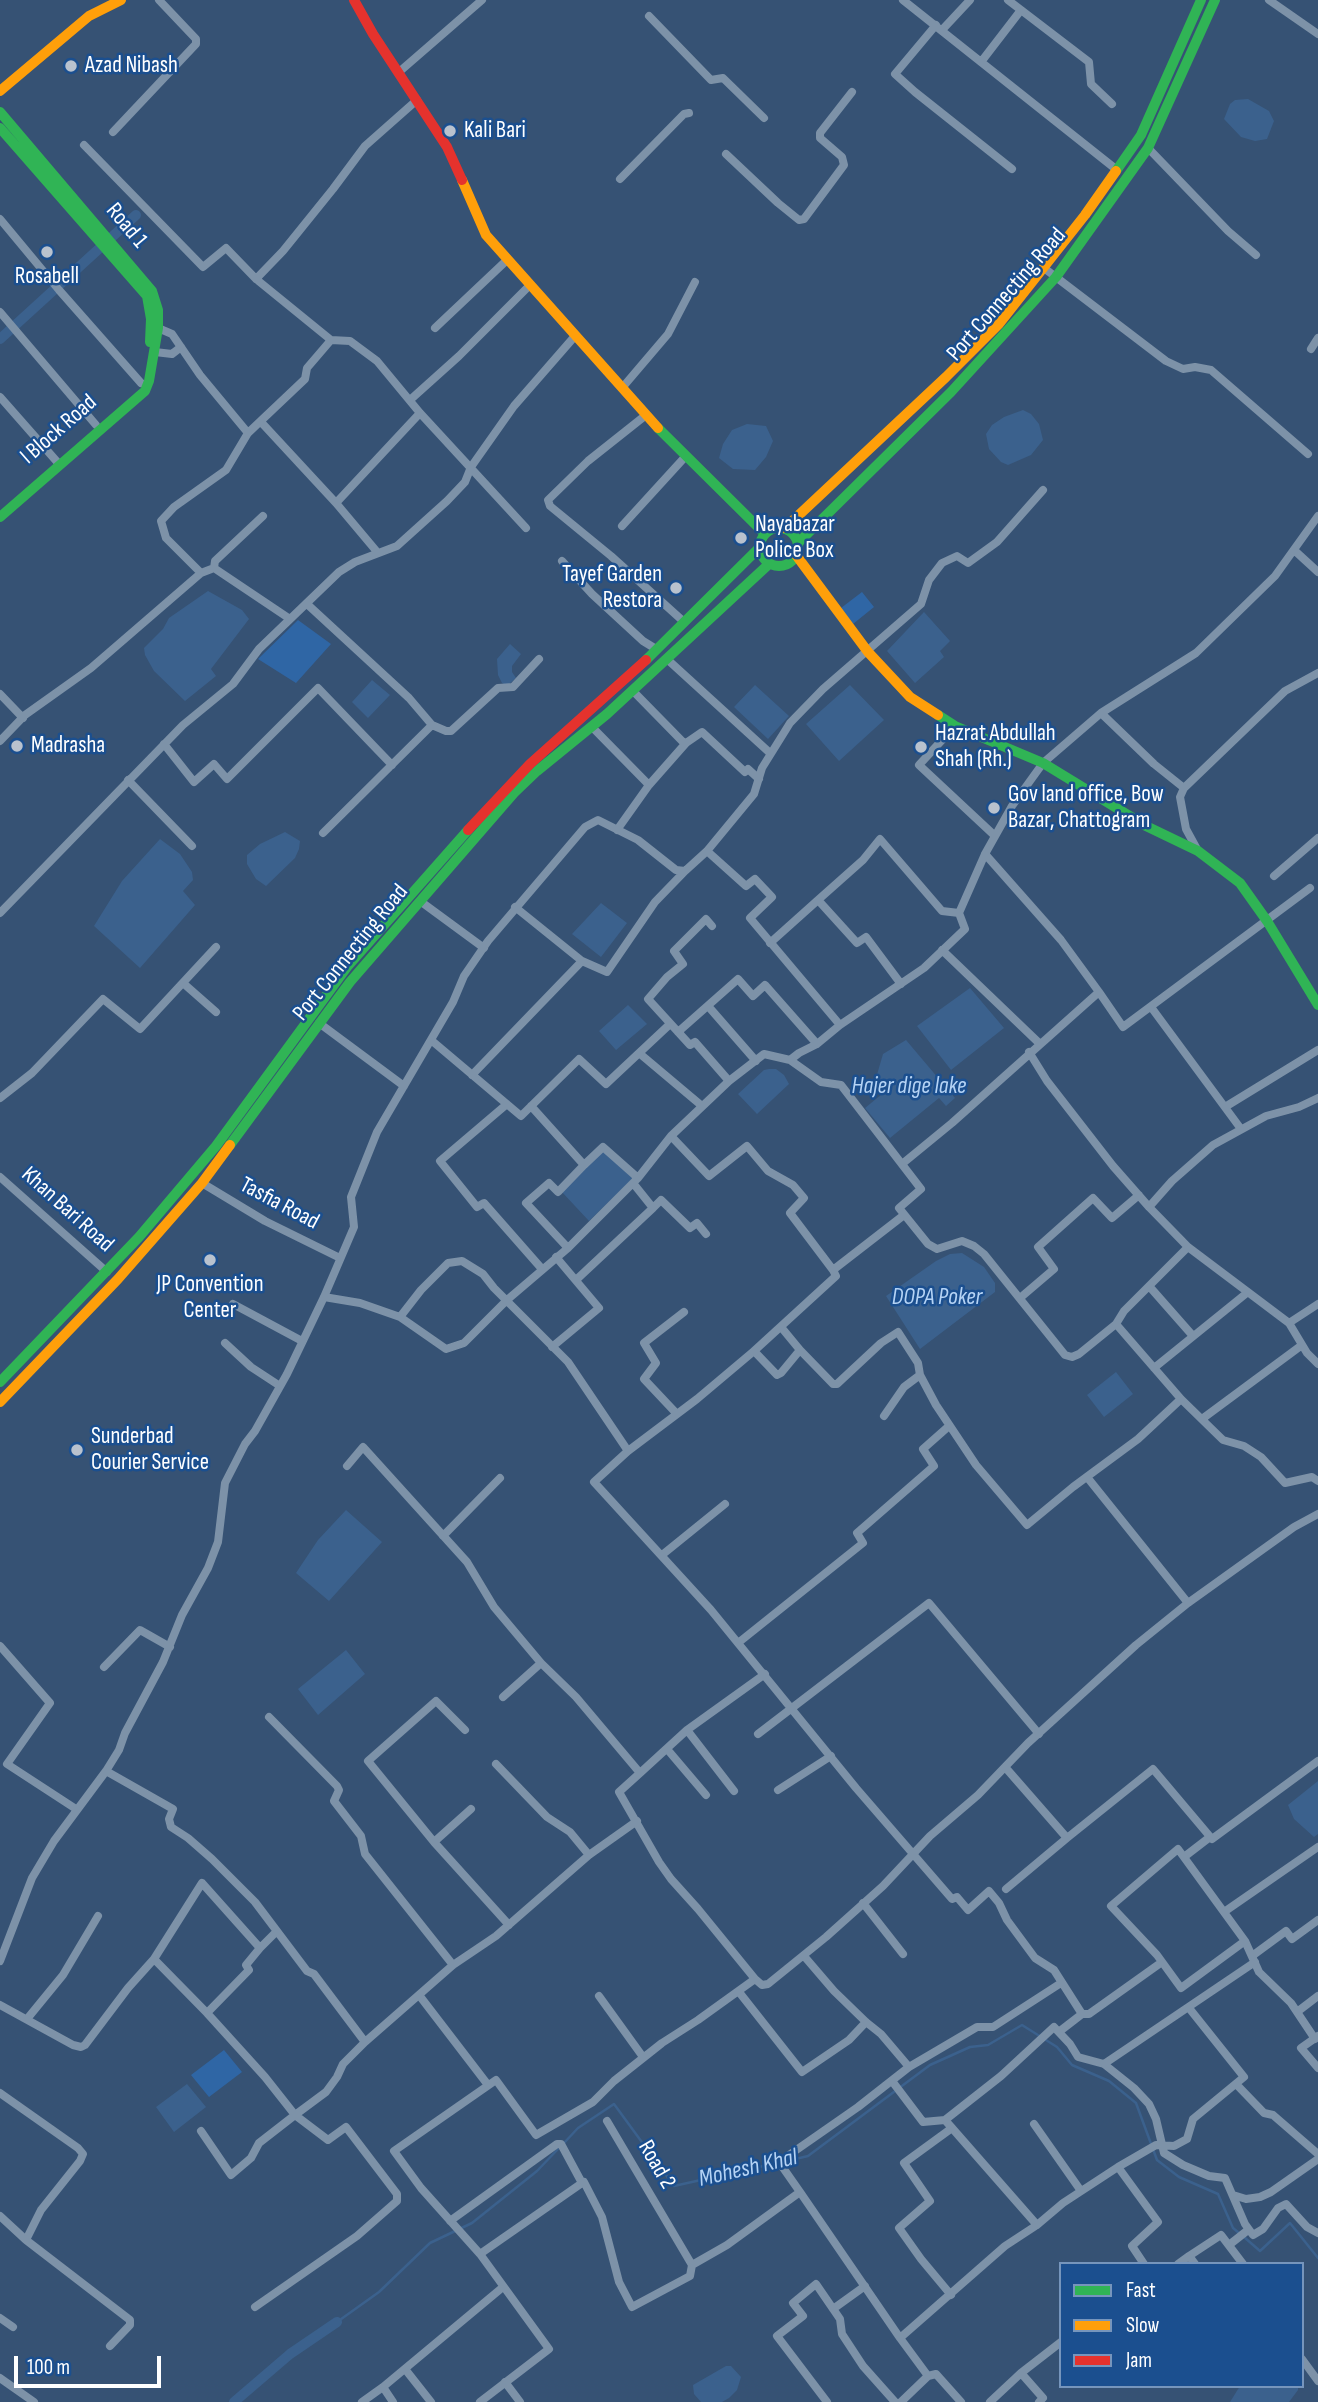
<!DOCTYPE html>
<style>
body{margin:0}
#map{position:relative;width:1318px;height:2402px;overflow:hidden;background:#365274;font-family:"Sofia Sans Condensed",sans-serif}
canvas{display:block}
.legend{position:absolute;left:1059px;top:2262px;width:245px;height:126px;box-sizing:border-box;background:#1b4f8f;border:2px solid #7695bc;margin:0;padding:9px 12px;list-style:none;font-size:21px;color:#fff}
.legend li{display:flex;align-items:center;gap:14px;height:35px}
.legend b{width:35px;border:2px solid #7695bc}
.scale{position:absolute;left:14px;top:2356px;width:147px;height:32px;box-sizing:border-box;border:4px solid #fff;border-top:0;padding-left:9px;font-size:21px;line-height:24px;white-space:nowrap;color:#fff;-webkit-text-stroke:5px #1b4f8f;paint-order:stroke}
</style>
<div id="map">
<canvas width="1318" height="2402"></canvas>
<ul class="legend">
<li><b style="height:9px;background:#30b455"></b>Fast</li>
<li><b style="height:9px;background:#ff9f0a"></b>Slow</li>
<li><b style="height:9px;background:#e5322d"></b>Jam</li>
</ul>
<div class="scale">100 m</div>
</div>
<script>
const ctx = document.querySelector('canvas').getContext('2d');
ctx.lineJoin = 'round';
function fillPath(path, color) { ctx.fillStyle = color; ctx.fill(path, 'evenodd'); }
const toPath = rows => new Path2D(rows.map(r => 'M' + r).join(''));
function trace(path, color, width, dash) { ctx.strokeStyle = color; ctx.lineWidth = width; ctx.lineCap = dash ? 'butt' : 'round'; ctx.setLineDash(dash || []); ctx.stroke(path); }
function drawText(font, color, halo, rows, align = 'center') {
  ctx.font = font + ' "Sofia Sans Condensed",sans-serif'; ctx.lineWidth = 5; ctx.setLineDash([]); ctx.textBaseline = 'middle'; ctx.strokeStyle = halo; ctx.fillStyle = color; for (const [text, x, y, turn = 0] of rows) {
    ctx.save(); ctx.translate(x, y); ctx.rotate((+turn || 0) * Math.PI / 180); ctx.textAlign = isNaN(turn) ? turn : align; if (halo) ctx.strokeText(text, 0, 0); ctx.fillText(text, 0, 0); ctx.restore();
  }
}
fillPath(toPath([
 [862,592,874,607,853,624,841,608],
 [298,620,331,644,296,683,258,659],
 [224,2050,242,2072,209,2097,191,2075]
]), '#2f66a5');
fillPath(toPath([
 [1248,99,1269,111,1274,121,1267,139,1255,141,1241,137,1224,119,1230,104,1235,100],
 [1023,410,1031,414,1039,424,1043,440,1031,455,1008,465,1001,462,989,449,986,434,992,425,1004,417],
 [747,424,766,426,773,441,766,457,755,470,733,469,719,458,723,444,732,430],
 [208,591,242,610,249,619,211,669,216,676,185,701,154,671,145,655,144,648,163,629,169,618],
 [924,612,950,641,940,651,944,657,915,683,887,651],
 [510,644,521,654,512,666,512,672,516,678,507,686,502,683,498,675,497,659],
 [372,680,390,695,368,718,352,702],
 [755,685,789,716,768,739,734,707],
 [850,685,884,720,839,761,806,724],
 [285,832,300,841,299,849,295,858,266,886,256,879,247,864,247,855,260,844],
 [160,839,180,854,192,872,193,880,183,891,195,905,140,968,94,926,122,881],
 [601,903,627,923,601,957,572,934],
 [970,988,1004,1028,951,1070,917,1026],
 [628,1005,647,1024,616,1050,599,1031],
 [906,1040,955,1098,946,1106,939,1098,890,1138,865,1108,882,1094,876,1078,883,1054],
 [769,1069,776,1069,784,1075,789,1084,757,1114,738,1094,764,1070],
 [603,1150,633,1178,589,1221,561,1191],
 [962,1253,984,1267,995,1283,995,1292,920,1349,886,1296,936,1261,950,1254],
 [1116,1372,1133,1394,1104,1417,1087,1395],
 [346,1510,382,1542,329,1601,296,1573,318,1540],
 [346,1650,365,1674,318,1715,298,1689],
 [1318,1781,1318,1834,1314,1837,1294,1819,1288,1805],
 [187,2084,206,2107,174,2132,156,2107],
 [726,2366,731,2366,741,2377,737,2390,729,2398,722,2402,701,2402,694,2394,693,2385],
 [1240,2386,1298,2386,1298,2390,1289,2402,1230,2402]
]), '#3b618d');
trace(toPath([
 [564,2143,578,2128,614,2104,674,2186,777,2163],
 [787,2161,808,2156,930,2065,970,2047,988,2045,1022,2025,1057,2047,1072,2065,1109,2081,1136,2103,1157,2160,1179,2177,1218,2194,1233,2228,1239,2233],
 [1244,2237,1260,2251,1290,2223,1318,2258],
 [337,2322,379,2292,430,2243,472,2223,537,2171,559,2148]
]), '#3b618d', 2.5);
trace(toPath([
 [0,339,136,215],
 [234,2402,290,2354,337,2322]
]), '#3b618d', 10);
trace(toPath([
 [903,0,1117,170],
 [1008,0,1089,62,1091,84,1112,104],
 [1269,0,1318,34],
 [649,16,711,80,723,78,764,118],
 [936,25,895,74,915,92,1012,169],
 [942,30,970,0],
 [981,62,1021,10],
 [399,72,482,0],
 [113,132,196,44,196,39,159,0],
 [84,145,203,267,226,248,256,279,331,340,350,341,377,361,420,413,526,528],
 [1148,148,1228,231,1256,255],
 [726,154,778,203,799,220,804,219,844,165,842,157,820,138,820,133,852,92],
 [620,179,684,114,689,113],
 [0,219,59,290,141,383],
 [1044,268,1166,361,1183,369,1195,367,1211,370,1308,454],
 [256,279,283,251,333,189,365,146,417,100],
 [0,312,96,425],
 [158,328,172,334,200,375,248,433],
 [435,328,507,260],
 [1311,349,1318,338],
 [155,352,172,354,181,347],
 [622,388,668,334,695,282],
 [0,397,59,464],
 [410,400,459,356,529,286],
 [646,415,588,461,548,500,550,506,611,556,683,621],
 [261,422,336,503,378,553],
 [336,503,420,413],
 [622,526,685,457],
 [1294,550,1318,572],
 [562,561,592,594,643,641,656,649],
 [214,568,290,619],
 [214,568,215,561,263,516],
 [201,573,166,538,161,521,174,507,226,470,248,433,305,379,307,368,331,340],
 [307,604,409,698,432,725,446,731,451,731,498,688,513,687,539,659],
 [668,660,770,753],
 [633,691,682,741,686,743],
 [0,694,23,718],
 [1101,713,1154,764,1184,788],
 [955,726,919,765,994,835],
 [592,727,649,785],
 [0,741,25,715,91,668,201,573,214,568],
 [164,744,194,782,214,764,227,779,318,688,392,765],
 [128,780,192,846],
 [617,830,649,785,686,743,702,732,745,772,748,769,759,779],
 [323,833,432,725],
 [707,851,746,886,755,879,772,897,750,918,840,1025],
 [1198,851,1186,829,1180,797,1184,788,1285,691,1318,673],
 [1274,876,1318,838],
 [420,901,484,948],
 [0,913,183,725,233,684,259,649,339,572,355,562,397,546,447,501,465,482,471,467,514,406,575,336],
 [712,926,706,919,674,951,683,964,667,977,648,999,690,1045,695,1042,729,1081],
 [770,943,818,900],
 [942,950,1039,1043],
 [582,961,607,972,655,902,685,871],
 [183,983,216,1012],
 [901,984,866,937,857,943,818,900,863,860,880,839,942,911,959,913],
 [1099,992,1123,1027,1310,888],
 [708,1006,756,1061],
 [1151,1007,1241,1129],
 [319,1023,404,1086],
 [678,1032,738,979,753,996,765,985,817,1044],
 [431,1040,521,1116,579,1059,606,1084,670,1024],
 [1029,1052,1047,1081,1113,1166,1149,1207],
 [639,1053,702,1106],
 [790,1060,821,1082,841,1085,921,1189,899,1208,928,1244,937,1249,962,1241,974,1246,984,1254,1065,1355,1072,1357,1079,1354,1116,1324,1124,1311,1188,1247,1149,1207,1172,1181,1213,1145,1266,1116,1299,1107,1318,1098],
 [472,1075,582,961,515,907],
 [0,1098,32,1073,103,999,140,1029,216,947],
 [507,1104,440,1161,477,1207,484,1203,542,1269],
 [531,1106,584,1165,603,1147,638,1178],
 [1225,1107,1318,1050],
 [671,1136,709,1176,747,1146,768,1171,793,1185,804,1198,790,1213,833,1270,904,1215],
 [902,1164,952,1123,1099,992,1061,940,985,854],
 [0,1177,107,1272],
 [202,1183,265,1221,340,1258],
 [633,1183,653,1208,661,1200,690,1228,697,1223,706,1234],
 [1188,1247,1289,1323,1307,1353,1318,1364],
 [568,1248,526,1203,549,1183,558,1192,584,1165],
 [576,1280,653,1208],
 [1149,1286,1193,1336],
 [324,1297,360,1303,400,1317,421,1290,448,1263,462,1261,483,1274,494,1288,568,1362,628,1451,594,1482,711,1610,856,1788,952,1899,957,1897,968,1910,989,1891,999,1903,1007,1920,1035,1958,1054,1970,1082,2014,1060,2031],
 [1020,1298,1054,1269,1038,1247,1093,1198,1112,1218,1139,1195],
 [233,1304,302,1341],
 [400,1317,446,1349,464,1343,507,1300,568,1248,638,1178,671,1136,729,1081,764,1054,790,1060,799,1053,817,1044,840,1025,924,968,965,929,959,913,985,854,1012,806,1043,763,1101,713,1196,653,1275,576,1318,516],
 [1289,1323,1318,1304],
 [1116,1324,1181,1399,1223,1440,1244,1446,1261,1457,1285,1483,1312,1477,1318,1481],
 [781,1327,800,1350],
 [225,1343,251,1367,280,1386],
 [552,1347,599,1308,556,1257],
 [754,1351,777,1375,781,1373,800,1350,833,1384,837,1384,881,1343,898,1332,918,1363,920,1375],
 [1154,1368,1248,1292],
 [676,1413,644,1379,656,1363,644,1343,684,1312],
 [884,1416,904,1387,920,1375,936,1405,976,1465,1027,1525,1073,1487,1138,1439,1181,1399],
 [1202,1419,1302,1345],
 [628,1451,697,1399,754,1351,836,1276,833,1270],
 [347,1466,363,1447,467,1562,494,1607,541,1663],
 [1087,1477,1188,1603],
 [443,1536,500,1478],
 [662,1555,725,1504],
 [738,1643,863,1543,857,1533,934,1466,923,1449,949,1426],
 [0,1646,50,1703,7,1764,76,1809],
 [104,1667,140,1630,170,1647],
 [503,1697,541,1663,576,1697,640,1773,687,1730,765,1674],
 [269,1717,337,1786,339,1790,334,1801,361,1836,365,1854,453,1965],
 [465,1730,436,1701,368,1761,434,1842,509,1925],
 [687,1730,734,1791],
 [758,1734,929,1603,1039,1734],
 [667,1749,706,1795],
 [496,1764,547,1817,570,1832,589,1855],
 [1005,1767,1067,1838,1153,1769,1212,1839,1318,1761],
 [106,1771,173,1809,169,1819,171,1827,188,1838,212,1859,255,1902,307,1971,314,1974,365,2042],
 [640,1773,619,1792,659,1862,671,1879,698,1909,755,1979,762,1985,768,1984,826,1937,883,1886,930,1836,978,1795,1028,1743,1136,1645,1188,1603,1294,1527,1318,1514],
 [778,1790,831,1756],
 [434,1842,471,1809],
 [1184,1857,1210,1837],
 [1006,1889,1067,1838],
 [863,1903,903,1954],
 [1224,1912,1318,1847],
 [1245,1941,1178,1849,1111,1906,1157,1955,1181,1988,1245,1941,1259,1972,1291,2003,1315,2039],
 [804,1956,834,1991,866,2022,881,2034,909,2067,977,2027,993,2027,1061,1983],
 [1252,1956,1286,1931,1292,1939,1318,1920],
 [154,1959,202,1883,260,1948,276,1932],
 [0,1961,32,1878,54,1841,106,1771,119,1750,125,1733,163,1662,182,1615,208,1568,218,1542,225,1483,245,1444,255,1431,287,1374,324,1297,354,1227,351,1197,377,1132,453,1002,464,976,488,941,585,827,598,820,638,840,676,870,685,871,707,851,754,794,762,768,790,723,823,689,921,604,929,580,942,563,957,556,968,563,997,542,1043,490],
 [739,1992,802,2072,849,2040,866,2022],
 [419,1995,488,2085],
 [599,1996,643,2057],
 [0,2005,73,2045,81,2047,85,2045,128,1988,154,1959,207,2013,265,2077,295,2115,326,2092,337,2077,343,2064,365,2042,453,1965,496,1936,589,1855,637,1821],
 [1297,2012,1318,1996],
 [207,2013,249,1970,246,1965,260,1948],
 [1082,2014,1089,2014,1162,1962],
 [27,2019,63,1975,98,1916],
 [1318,2036,1301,2048,1318,2068],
 [1104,2064,1255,1962],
 [892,2081,923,2122,945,2120],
 [1237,2085,1264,2113,1273,2115,1318,2154],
 [0,2093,78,2148,83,2154,80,2161,41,2210,26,2240,0,2216],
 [607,2121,692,2265],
 [1034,2124,1081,2191],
 [201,2131,231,2175,251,2158,259,2143,295,2115,328,2140,346,2127,397,2194,397,2201,357,2236,255,2307],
 [1118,2167,1158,2222,1132,2246,1144,2264],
 [582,2183,584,2182,602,2217,619,2282,632,2307,690,2276,692,2265,727,2245,800,2192,779,2162,858,2107,909,2067],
 [800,2192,900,2338],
 [1233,2195,1246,2199,1260,2197,1271,2192,1318,2159],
 [450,2221,557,2144,561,2144,582,2183,480,2254],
 [1037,2225,945,2120,1001,2076,1054,2027,1070,2044,1078,2057,1104,2064,1134,2088,1149,2104,1156,2119,1164,2153,1183,2165,1209,2176,1225,2178,1245,2224,1253,2235,1263,2229,1278,2208,1286,2204,1307,2227,1318,2233],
 [26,2240,130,2320,130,2325,110,2346],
 [1229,2245,1248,2230],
 [1178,2264,1189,2256],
 [1195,2264,1189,2256,1221,2235,1243,2264],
 [951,2295,921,2259,899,2228,930,2201,904,2163,952,2128],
 [833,2309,865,2286],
 [0,2318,13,2327],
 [1302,2359,1318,2381],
 [405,2369,431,2402],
 [928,2376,936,2374,961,2402],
 [0,2378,34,2402],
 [505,2382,520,2402],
 [383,2387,503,2287],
 [362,2402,383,2387,393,2402],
 [480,2402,549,2349,480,2254,421,2188,394,2151,496,2080,536,2135,593,2102,614,2081,662,2043,698,2020,755,1979],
 [827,2402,777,2336,803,2316,793,2303,816,2284,840,2319,842,2334,863,2366,895,2402],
 [901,2402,928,2376,900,2338,1005,2246,1037,2225,1063,2203,1118,2167,1156,2145,1174,2146,1187,2139,1193,2119,1244,2077,1189,2008],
 [990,2402,1021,2373],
 [1039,2402,1043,2398,1021,2373,1061,2342]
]), '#7d92a8', 8);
trace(toPath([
 [0,112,152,291,158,310,158,328,149,381,145,391,0,517],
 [0,128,147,296,151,319,150,342],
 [1116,171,1141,135,1201,0],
 [658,428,765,534],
 '760 547a19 19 0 1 1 38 0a19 19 0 1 1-38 0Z',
 [798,543,951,392,1056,277,1148,148,1215,0],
 [646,660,759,548],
 [938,715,955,726,1043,763,1146,826,1198,851,1240,883,1267,921,1318,1005],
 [230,1145,350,982,514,793,537,771,607,714,769,564],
 [0,1382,139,1237,216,1146,347,967,468,830]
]), '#30b455', 10);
trace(toPath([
 [0,91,89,16,121,0],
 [462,180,486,235,658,428],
 [785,528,946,377,999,324,1085,215,1116,171],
 [796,555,868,652,910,697,938,715],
 [0,1402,118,1279,202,1183,230,1145]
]), '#ff9f0a', 10);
trace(toPath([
 [354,0,373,34,447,147,462,180],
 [468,830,530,764,646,660]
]), '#e5322d', 10);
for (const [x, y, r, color] of [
 [71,66,7,"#b9c2ce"],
 [450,131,7,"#b9c2ce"],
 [47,252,7,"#b9c2ce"],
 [741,538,7,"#b9c2ce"],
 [676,588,7,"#b9c2ce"],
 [17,746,7,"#b9c2ce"],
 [921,747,7,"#b9c2ce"],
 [994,808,7,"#b9c2ce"],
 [210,1260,7,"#b9c2ce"],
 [77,1450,7,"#b9c2ce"]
]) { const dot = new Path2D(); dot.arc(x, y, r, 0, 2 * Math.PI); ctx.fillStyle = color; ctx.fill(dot); trace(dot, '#1b4f8f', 2.5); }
drawText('23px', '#fff', '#1b4f8f', [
 ["Azad Nibash",85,66],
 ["Kali Bari",464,131],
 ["Rosabell",47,277,"center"],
 ["Nayabazar",755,525],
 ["Police Box",755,551],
 ["Tayef Garden",662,575,"right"],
 ["Restora",662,601,"right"],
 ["Hazrat Abdullah",935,734],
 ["Shah (Rh.)",935,760],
 ["Madrasha",31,746],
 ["Gov land office, Bow",1008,795],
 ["Bazar, Chattogram",1008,821],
 ["JP Convention",210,1285,"center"],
 ["Center",210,1311,"center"],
 ["Sunderbad",91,1437],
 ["Courier Service",91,1463]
], 'left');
drawText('23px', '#fff', '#1b4f8f', [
 ["Road 1",126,226,50],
 ["Port Connecting Road",1007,295,-49],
 ["I Block Road",59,430,-41],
 ["Port Connecting Road",351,953,-51],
 ["Tasfia Road",279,1204,28],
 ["Khan Bari Road",67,1210,42],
 ["Road 2",656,2165,60]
]);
drawText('italic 24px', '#b5d3f5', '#1b4f8f', [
 ["Hajer dige lake",909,1087],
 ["DOPA Poker",937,1298],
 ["Mohesh Khal",748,2169,-13]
]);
</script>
